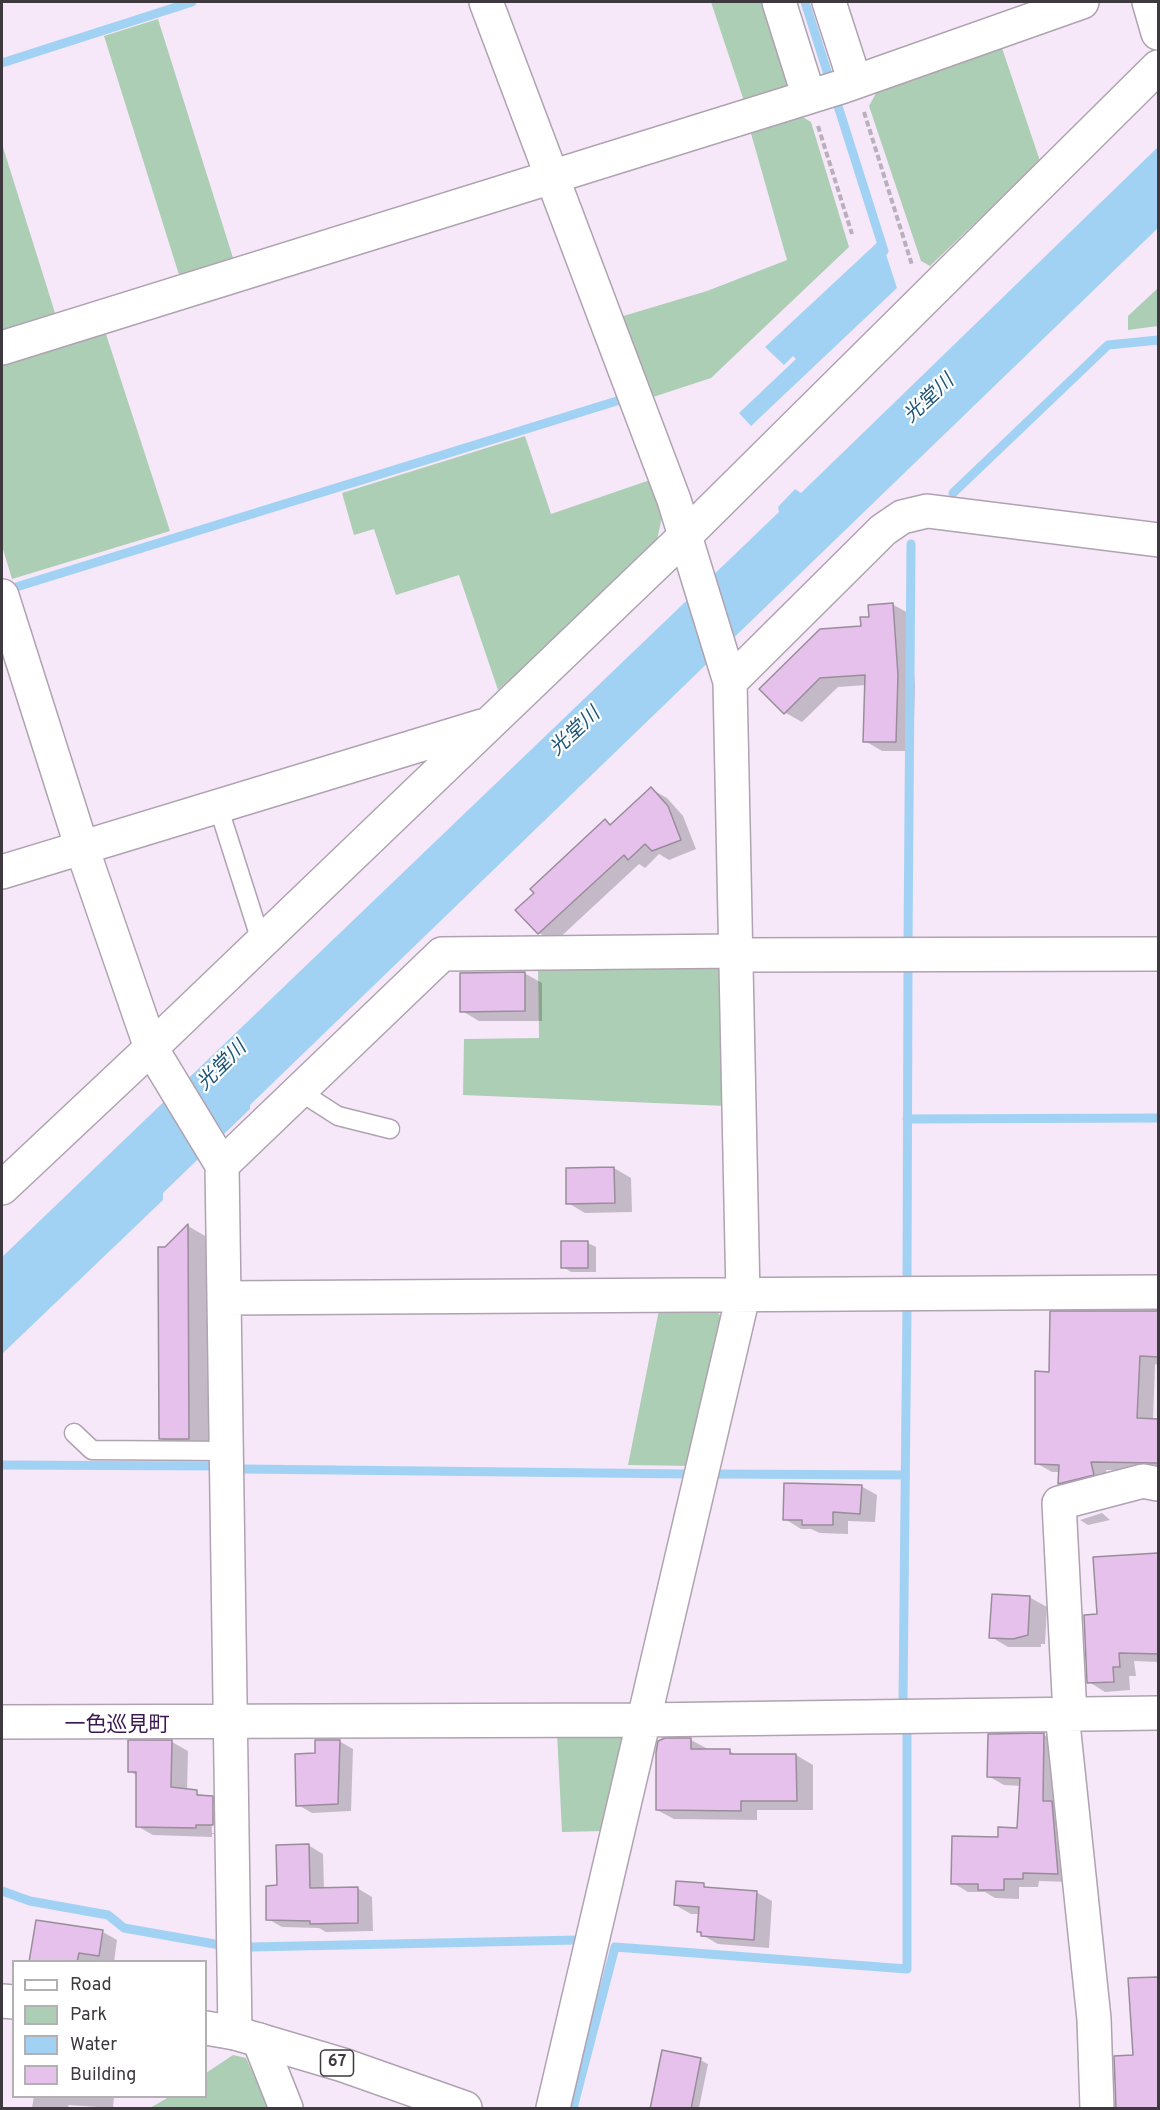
<!DOCTYPE html>
<meta charset="utf-8">
<style>
body{margin:0}
#map{position:relative;width:1160px;height:2110px;overflow:hidden;background:#f6e8f8;font-family:Overpass,sans-serif}
canvas{display:block}
.frame{position:absolute;inset:0;border:3px solid #3e393f;pointer-events:none}
.legend{position:absolute;left:12px;top:1960px;width:195px;height:138px;box-sizing:border-box;background:#fff;border:2px solid #b2b0b2;margin:0;padding:8px 10px;list-style:none;font-size:18px;color:#3e393f}
.legend li{display:flex;align-items:center;gap:12px;height:30px}
.legend b{width:30px;border:2px solid #b2b0b2}
</style>
<div id="map">
<canvas width="1160" height="2110"></canvas>
<div class="frame"></div>
<ul class="legend">
<li><b style="height:8px;background:#fff"></b>Road</li>
<li><b style="height:16px;background:#acceb4"></b>Park</li>
<li><b style="height:16px;background:#a1d2f4"></b>Water</li>
<li><b style="height:16px;background:#e6c1eb"></b>Building</li>
</ul>
</div>
<script>
const ctx = document.querySelector('canvas').getContext('2d');
ctx.lineJoin = 'round';
function fillPath(path, color) { ctx.fillStyle = color; ctx.fill(path, 'evenodd'); }
const toPath = rows => new Path2D(rows.map(r => 'M' + r).join(''));
function trace(path, color, width, dash) { ctx.strokeStyle = color; ctx.lineWidth = width; ctx.lineCap = dash ? 'butt' : 'round'; ctx.setLineDash(dash || []); ctx.stroke(path); }
function drawText(font, color, halo, rows, align = 'center') {
  ctx.font = font + ' Overpass,"Noto Sans JP",sans-serif'; ctx.lineWidth = 4.5; ctx.setLineDash([]); ctx.textBaseline = 'middle'; ctx.strokeStyle = halo; ctx.fillStyle = color; for (const [text, x, y, turn = 0] of rows) {
    ctx.save(); ctx.translate(x, y); ctx.rotate((+turn || 0) * Math.PI / 180); ctx.textAlign = isNaN(turn) ? turn : align; if (halo) ctx.strokeText(text, 0, 0); ctx.fillText(text, 0, 0); ctx.restore();
  }
}
fillPath(toPath([
 [711,2,774,2,798,75,789,90,745,104],
 [158,19,234,261,180,278,104,36],
 [1001,45,1040,161,930,266,921,261,869,106,879,88],
 [799,115,811,122,849,247,711,378,650,398,620,317,707,291,787,260,750,130],
 [2,144,56,316,2,333],
 [1158,288,1158,326,1128,330,1128,316],
 [105,331,170,531,12,579,2,546,2,364],
 [525,436,551,514,653,479,664,508,655,549,498,690,459,575,396,595,374,529,354,535,342,493],
 [719,963,724,968,727,1106,463,1095,464,1039,539,1038,538,966],
 [659,1310,716,1310,725,1322,693,1466,628,1465],
 [557,1733,619,1733,625,1741,604,1831,562,1832],
 [233,2055,246,2058,269,2108,150,2108,169,2097,206,2096,206,2073]
]), '#acceb4');
fillPath(toPath([
 [1158,147,1158,228,250,1105,250,1109,163,1193,163,1200,2,1354,2,1257,779,512,778,507,795,489,801,493],
 [881,239,897,288,751,426,739,413,796,359,793,356,784,365,765,347]
]), '#a1d2f4');
fillPath(toPath([
 [892,604,910,614,915,686,913,751,882,751,865,741,866,685,838,687,802,722,784,712,870,618],
 [651,789,667,798,683,816,696,849,669,860,659,854,645,868,639,864,555,942,539,933,518,911,605,821,612,825],
 [524,973,542,983,542,1021,479,1021,462,1011],
 [614,1168,631,1178,632,1212,585,1213,568,1203],
 [188,1226,212,1240,213,1453,185,1453,160,1438,165,1249],
 [588,1243,596,1247,596,1272,571,1272,563,1267],
 [1158,1312,1158,1365,1155,1364,1153,1420,1158,1421,1158,1470,1106,1470,1109,1483,1075,1492,1059,1483,1060,1472,1052,1472,1036,1463,1050,1374,1051,1313],
 [861,1486,877,1495,875,1522,848,1521,848,1534,820,1533,811,1529,801,1529,785,1519],
 [1102,1513,1110,1520,1088,1525,1080,1520],
 [1158,1556,1158,1662,1134,1661,1136,1676,1129,1676,1130,1690,1105,1692,1089,1682,1098,1616,1095,1559],
 [1029,1597,1047,1607,1045,1644,1041,1644,1041,1647,1008,1647,991,1637],
 [1044,1735,1059,1744,1073,1882,1039,1881,1038,1887,1019,1887,1019,1899,995,1898,985,1892,968,1892,953,1883,999,1838,1019,1829,1021,1786,1004,1785,988,1776],
 [691,1740,708,1749,729,1751,737,1755,796,1755,813,1765,813,1810,757,1810,757,1820,674,1819,657,1810],
 [339,1741,353,1749,351,1811,312,1813,298,1805],
 [172,1742,188,1751,187,1791,212,1797,229,1807,229,1834,212,1834,212,1837,153,1835,137,1826,138,1776,129,1771],
 [211,1803,214,1803,215,1833,212,1833],
 [308,1845,323,1854,324,1889,357,1888,372,1897,373,1931,326,1932,319,1928,282,1927,268,1919,279,1887],
 [703,1885,711,1889,756,1892,772,1901,769,1948,718,1944,702,1935,698,1931,700,1914,691,1914,675,1905],
 [103,1932,117,1940,114,1962,30,1962],
 [1158,1978,1158,2108,1117,2108,1135,2056,1130,1980],
 [700,2060,708,2064,699,2108,652,2108],
 [34,2096,114,2096,113,2108,68,2105,69,2108,32,2108]
]), '#0003');
trace(toPath([
 [805,2,884,251],
 [2,63,192,2],
 [953,493,1108,345,1158,340],
 [13,588,620,400],
 [908,943,911,544],
 [907,1119,1158,1118],
 [907,1280,908,968],
 [2,1465,218,1466],
 [245,1469,690,1474],
 [719,1474,905,1475],
 [903,1701,907,1308],
 [2,1891,30,1901,108,1915,124,1928,220,1945],
 [251,1947,578,1940],
 [573,2108,615,1947,907,1969,907,1726]
]), '#a1d2f4', 9);
const building = toPath([
 [893,603,898,675,896,742,863,742,865,675,820,678,784,714,759,689,820,629,861,626,860,617,869,617,868,605,893,603],
 [651,787,668,806,681,840,652,851,645,844,628,860,624,855,538,934,515,910,534,893,530,889,605,819,610,825,651,787],
 [525,972,525,1011,460,1012,460,973,525,972],
 [614,1167,615,1203,566,1204,566,1168,614,1167],
 [188,1224,189,1439,159,1439,158,1247,165,1247,188,1224],
 [561,1241,588,1241,588,1268,561,1268,561,1241],
 [1050,1311,1158,1311,1158,1357,1140,1356,1137,1418,1158,1419,1158,1463,1091,1462,1094,1475,1058,1484,1059,1465,1035,1464,1035,1371,1049,1372,1050,1311],
 [784,1483,862,1485,860,1514,833,1512,833,1525,802,1525,802,1520,783,1520,784,1483],
 [1158,1553,1158,1654,1119,1653,1120,1667,1113,1667,1114,1682,1087,1683,1084,1615,1097,1614,1093,1557,1158,1553],
 [992,1594,1030,1596,1028,1635,1013,1639,989,1638,992,1594],
 [1044,1733,1043,1801,1052,1801,1058,1874,1023,1873,1023,1879,1004,1879,1004,1890,978,1890,978,1884,951,1884,952,1836,998,1837,998,1827,1017,1828,1020,1778,987,1777,988,1734,1044,1733],
 [665,1738,691,1738,691,1749,730,1749,730,1754,796,1754,797,1801,741,1801,741,1811,656,1810,656,1752,658,1741,665,1738],
 [128,1740,172,1740,171,1787,197,1790,197,1795,213,1796,213,1825,196,1825,196,1828,136,1827,136,1772,128,1772,128,1740],
 [315,1740,340,1740,338,1804,296,1806,295,1754,315,1753,315,1740],
 [309,1844,310,1888,358,1887,358,1923,310,1924,310,1921,266,1920,266,1886,277,1885,276,1845,309,1844],
 [676,1881,704,1883,704,1887,757,1891,754,1940,701,1936,701,1932,697,1932,699,1907,674,1905,676,1881],
 [36,1920,103,1930,99,1956,79,1953,77,1962,29,1962,36,1920],
 [1158,1977,1158,2109,1116,2109,1114,2056,1133,2055,1128,1978,1158,1977],
 [662,2050,701,2058,691,2109,650,2109,662,2050]
]);
fillPath(building, '#e6c1eb');
trace(building, '#998c9b', 1.5);
const service = toPath([
 [218,806,261,941],
 [299,1091,338,1116,390,1129],
 [74,1433,92,1450,227,1451]
]);
const minor = toPath([
 [486,2,674,500,730,682,743,1296,553,2108],
 [779,2,809,97],
 [829,2,855,82],
 [1149,2,1158,33],
 [2,348,844,86,1082,2],
 [2,596,82,848,151,1048,222,1165,235,2033],
 [730,682,883,530,902,517,927,511,1158,540],
 [2,872,482,726],
 [737,955,1158,954],
 [222,1165,442,954,737,951],
 [2,1188,151,1048,684,537,1158,67],
 [224,1298,1158,1292],
 [1062,1714,1094,2019,1097,2108],
 [1070,1714,1059,1503,1143,1481,1158,1484],
 [2,1722,644,1720,1158,1713],
 [259,2040,286,2108]
]);
const primary = toPath([
 [2,2001,14,2002],
 [206,2028,235,2033,343,2065,465,2108]
]);
trace(service, '#afa2b1', 21);
trace(minor, '#afa2b1', 36);
trace(primary, '#afa2b1', 36);
trace(toPath([
 [864,112,912,265],
 [818,126,852,234]
]), '#baafbc', 4, [6, 3]);
trace(service, '#fff', 18);
trace(minor, '#fff', 33);
trace(primary, '#fff', 33);
for (const [x, y, w] of [
 [337,2063,33]
]) { const box = new Path2D(); box.roundRect(x - w / 2, y - 13, w, 26, 4.5); ctx.fillStyle = '#fff'; ctx.fill(box); trace(box, '#3e393f', 1.5); }
drawText('bold 16px', '#3e393f', null, [
 ["67",337,2063]
]);
drawText('italic 20px', '#1d5577', '#fff', [
 ["光堂川",930,400,-43],
 ["光堂川",576,733,-43],
 ["光堂川",223,1067,-45]
]);
drawText('21px', '#3a1850', '#fff', [
 ["一色巡見町",117,1727]
]);
</script>
